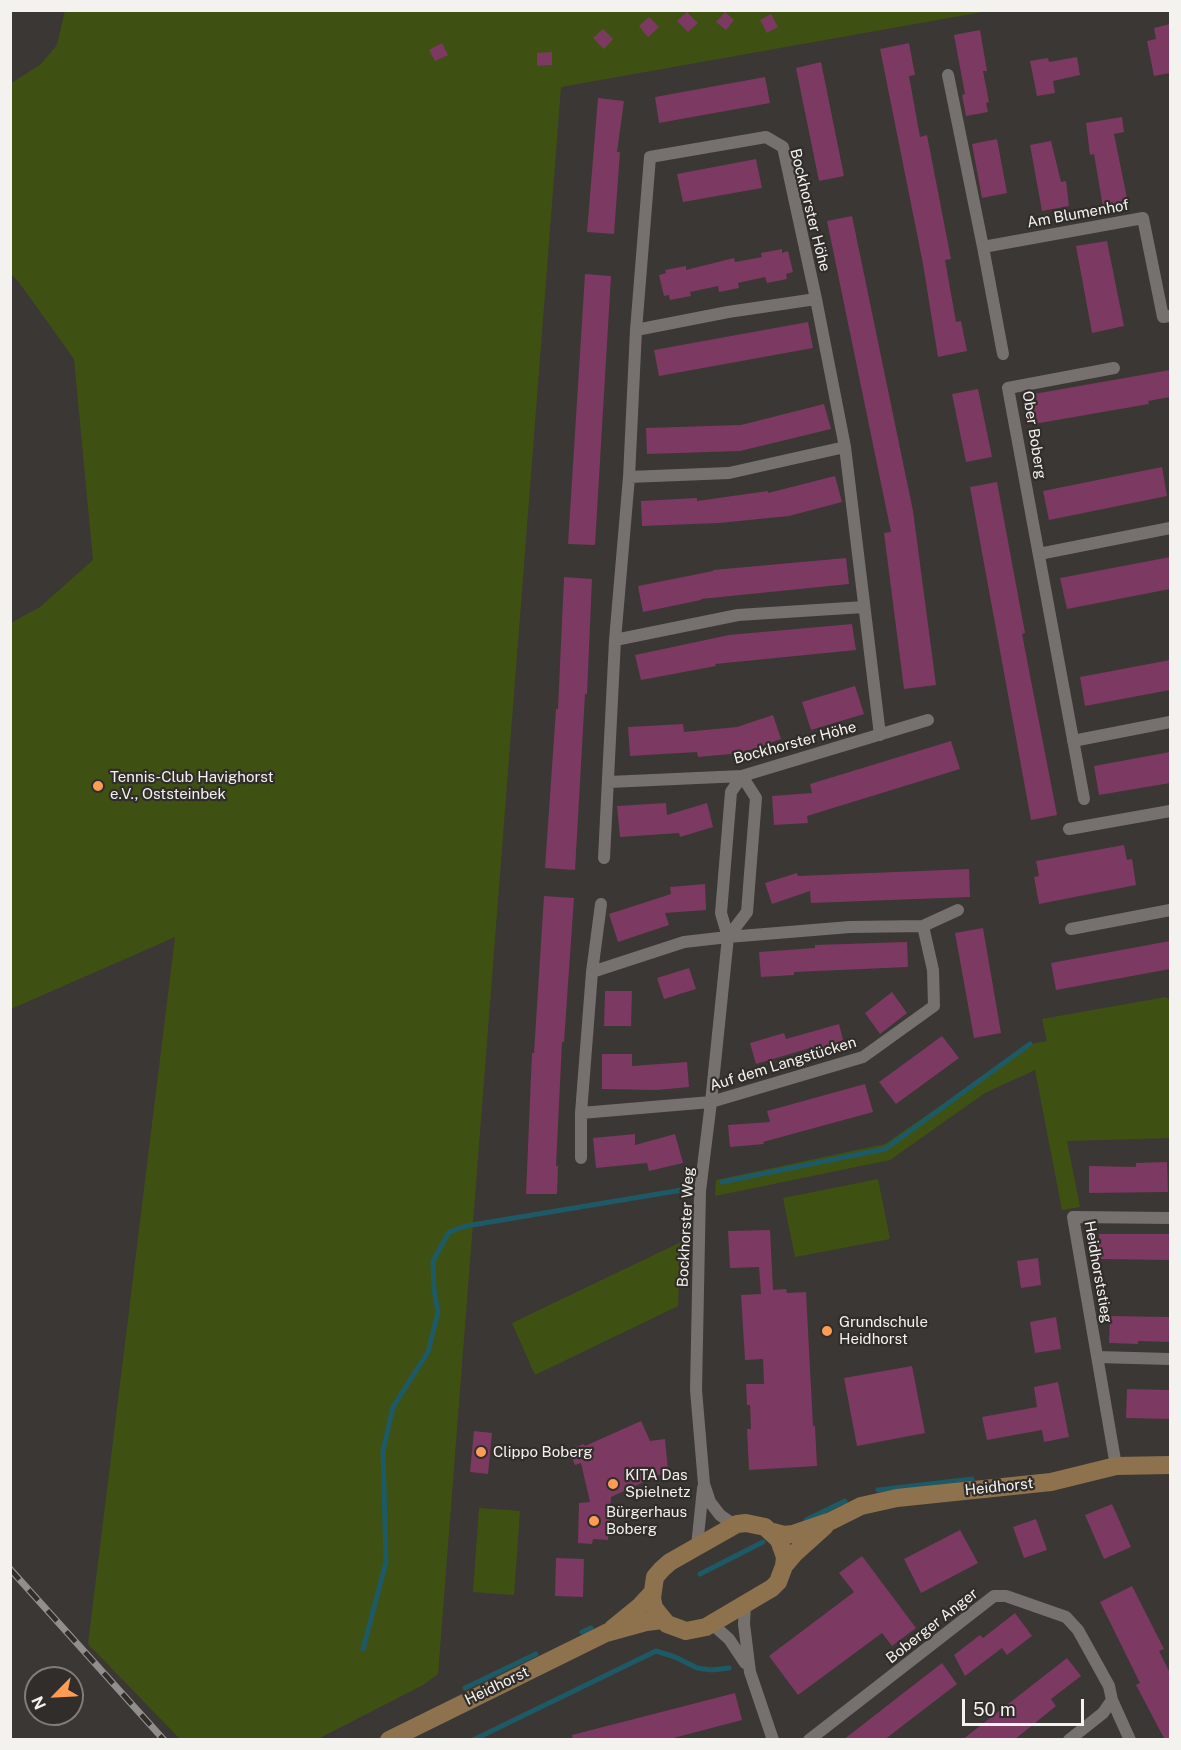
<!DOCTYPE html>
<meta charset="utf-8">
<style>
body{margin:0}
#map{position:relative;width:1181px;height:1750px;overflow:hidden;background:#3b3734;font-family:"Public Sans",sans-serif}
canvas{display:block}
.frame{position:absolute;inset:0;border:12px solid #f4f2ef;pointer-events:none}
.north{position:absolute;left:24px;top:1666px;width:60px;height:60px;box-sizing:border-box;background:#312d2a;border:2px solid #7f7c79;border-radius:50%;rotate:246deg;font-size:16px;font-weight:700;line-height:24px;text-align:center;color:#f4f2ef}
.north::after{content:'';display:block;margin:auto;width:21px;height:27px;background:#fd9d55;clip-path:polygon(50% 0,100% 100%,50% 72%,0 100%)}
.scale{position:absolute;left:962px;top:1699px;width:122px;height:27px;box-sizing:border-box;border:3px solid #f4f2ef;border-top:0;padding-left:8px;font-size:18px;line-height:21px;white-space:nowrap;color:#f4f2ef;-webkit-text-stroke:4px #312d2a;paint-order:stroke}
</style>
<div id="map">
<canvas width="1181" height="1750"></canvas>
<div class="frame"></div>
<div class="north">N</div>
<div class="scale">50 m</div>
</div>
<script>
const ctx = document.querySelector('canvas').getContext('2d');
ctx.lineJoin = 'round';
function fillPath(path, color) { ctx.fillStyle = color; ctx.fill(path, 'evenodd'); }
const toPath = rows => new Path2D(rows.map(r => 'M' + r).join(''));
function trace(path, color, width, dash) { ctx.strokeStyle = color; ctx.lineWidth = width; ctx.lineCap = dash ? 'butt' : 'round'; ctx.setLineDash(dash || []); ctx.stroke(path); }
function drawText(font, color, halo, rows, align = 'center') {
  ctx.font = font + ' "Public Sans",sans-serif'; ctx.lineWidth = 4.5; ctx.setLineDash([]); ctx.textBaseline = 'middle'; ctx.strokeStyle = halo; ctx.fillStyle = color; for (const [text, x, y, turn = 0] of rows) {
    ctx.save(); ctx.translate(x, y); ctx.rotate((+turn || 0) * Math.PI / 180); ctx.textAlign = isNaN(turn) ? turn : align; if (halo) ctx.strokeText(text, 0, 0); ctx.fillText(text, 0, 0); ctx.restore();
  }
}
fillPath(toPath([
 [65,11,988,11,561,87,438,1674,423,1685,318,1739,180,1739,88,1644,175,937,11,1009,11,623,40,607,93,560,74,359,18,281,11,274,10,84,41,64,57,45],
 [1166,997,1170,1000,1170,1138,1067,1141,1080,1207,1062,1210,1035,1070,985,1093,890,1160,715,1196,716,1180,885,1144,1030,1044,1047,1041,1042,1019],
 [878,1179,890,1239,795,1257,783,1198],
 [681,1242,678,1306,535,1375,512,1323],
 [479,1508,520,1511,514,1595,473,1592]
]), '#3f5112');
trace(toPath([
 [722,1182,885,1149,1030,1044],
 [878,1490,972,1479],
 [806,1520,845,1501],
 [700,1574,763,1542],
 [582,1632,591,1628],
 [363,1649,386,1562,383,1451,393,1407,428,1352,438,1312,434,1290,433,1261,449,1232,466,1226,682,1190],
 [465,1688,536,1654],
 [473,1740,656,1651,675,1657,697,1668,712,1670,729,1668]
]), '#1d5a65', 5);
fillPath(toPath([
 [687,12,698,23,688,32,677,21],
 [725,12,734,20,726,30,716,22],
 [771,14,778,27,767,33,760,20],
 [649,17,659,27,648,37,639,26],
 [1170,24,1170,73,1154,76,1147,41,1156,39,1154,28],
 [603,29,613,39,604,49,593,38],
 [980,30,987,71,983,71,989,102,986,103,988,112,966,116,962,95,965,94,954,35],
 [442,43,448,55,435,61,429,50],
 [909,43,915,75,909,76,920,137,927,135,951,259,945,260,956,322,961,321,967,351,938,357,923,264,880,49],
 [552,52,552,65,537,66,537,53],
 [1077,57,1080,75,1053,81,1055,93,1037,96,1030,61,1048,58,1049,62],
 [821,62,844,176,819,181,796,68],
 [765,77,770,103,659,123,655,97],
 [598,98,624,101,617,152,620,152,614,234,587,232],
 [1122,117,1124,132,1114,134,1128,203,1103,207,1094,154,1090,155,1086,123],
 [997,139,1007,193,982,198,972,144],
 [1051,141,1061,182,1066,181,1069,206,1042,211,1030,145],
 [756,159,762,188,683,202,677,174],
 [852,216,913,511,936,685,904,689,884,533,891,532,827,221],
 [1107,241,1124,326,1092,333,1076,246],
 [782,249,782,253,788,251,793,272,786,274,787,279,767,283,765,277,738,283,739,288,719,292,718,286,690,292,691,296,670,300,669,295,664,296,659,275,666,273,665,270,686,266,686,270,734,258,735,262,762,257,761,253],
 [585,274,611,276,595,545,568,544],
 [808,322,813,348,659,376,654,350],
 [1170,370,1170,397,1148,401,1149,404,1034,424,1028,395],
 [978,389,992,457,966,462,952,394],
 [824,404,831,429,740,451,647,454,646,428,741,425],
 [1162,467,1167,496,1049,520,1043,491],
 [835,476,842,502,789,516,719,523,642,526,641,501,697,498,697,501,768,491,768,493],
 [997,482,1025,633,1022,634,1057,815,1031,820,970,487],
 [1170,557,1170,589,1067,609,1060,578],
 [846,558,849,584,701,599,701,600,643,612,638,586,713,571,713,570],
 [564,577,592,579,587,694,585,694,575,870,545,868,556,709,558,709],
 [852,624,856,650,715,664,716,666,641,680,635,655,729,635],
 [1170,660,1170,690,1085,706,1080,677],
 [855,686,864,714,811,730,802,702],
 [773,715,781,739,742,753,698,757,697,752,630,756,628,727,683,724,684,732,737,727],
 [951,741,960,769,807,816,808,823,774,825,772,796,812,793,810,784],
 [1170,752,1170,783,1099,795,1094,766],
 [666,803,667,815,707,803,713,827,680,837,679,833,620,837,617,806],
 [1124,845,1127,860,1132,859,1136,885,1039,904,1034,877,1039,876,1036,861],
 [969,869,970,897,811,903,810,891,772,904,765,883,797,873,798,876],
 [705,884,706,910,665,913,669,925,618,942,609,914,671,894,670,887],
 [544,896,574,898,564,1042,562,1042,556,1166,558,1166,557,1194,526,1194,532,1053,534,1053],
 [983,928,1001,1033,974,1038,955,933],
 [1170,941,1170,969,1056,990,1051,963],
 [907,942,908,967,794,972,794,975,761,977,759,952,815,948,815,945],
 [689,968,696,989,664,999,657,978],
 [605,991,632,991,631,1026,604,1026],
 [892,992,907,1013,880,1034,865,1013],
 [839,1024,845,1047,813,1056,810,1048,756,1064,750,1043,784,1033,786,1039],
 [942,1036,959,1058,896,1104,879,1082],
 [602,1054,632,1054,632,1066,687,1062,689,1087,657,1090,602,1089],
 [865,1084,873,1112,763,1142,764,1144,730,1147,728,1125,770,1122,767,1111],
 [635,1134,635,1145,675,1134,683,1163,649,1171,647,1163,596,1168,593,1138],
 [1167,1162,1168,1192,1089,1193,1089,1166,1136,1167,1136,1163],
 [770,1230,773,1290,786,1289,787,1293,806,1292,813,1426,815,1426,817,1466,749,1470,747,1429,751,1429,750,1405,747,1405,746,1384,764,1384,763,1359,745,1360,741,1295,761,1294,759,1267,730,1268,728,1231],
 [1099,1234,1170,1234,1170,1260,1099,1259],
 [1038,1258,1041,1285,1021,1288,1017,1261],
 [1110,1316,1170,1317,1170,1342,1138,1341,1138,1344,1109,1343],
 [1056,1317,1061,1349,1035,1353,1030,1322],
 [912,1366,925,1433,857,1446,844,1378],
 [1058,1382,1069,1437,1044,1442,1042,1430,987,1440,982,1417,1037,1407,1034,1387],
 [1127,1389,1170,1390,1170,1419,1126,1418],
 [641,1421,650,1441,665,1439,668,1471,611,1497,608,1540,593,1539,592,1544,578,1543,579,1503,590,1502,581,1463,575,1465,569,1451,583,1444,585,1446],
 [474,1431,492,1433,488,1474,470,1472],
 [1112,1504,1131,1547,1104,1559,1085,1515],
 [1036,1519,1047,1550,1024,1558,1013,1527],
 [960,1530,978,1563,921,1593,904,1559],
 [862,1556,916,1628,892,1646,882,1633,798,1695,769,1656,854,1592,839,1573],
 [556,1558,584,1559,583,1597,555,1596],
 [1132,1586,1164,1649,1159,1651,1170,1673,1170,1740,1165,1740,1136,1685,1140,1683,1100,1602],
 [1015,1613,1032,1636,1007,1655,1002,1648,965,1676,954,1655,980,1635,983,1638],
 [1067,1658,1081,1676,1051,1699,1056,1706,1014,1740,962,1740],
 [942,1663,957,1684,884,1740,843,1740],
 [735,1693,742,1720,666,1740,573,1740,572,1735]
]), '#7c3961');
trace(toPath([
 [948,75,983,247],
 [636,330,728,312,816,299],
 [1003,354,983,247,1143,218,1163,317,1170,316],
 [629,477,729,473,845,447],
 [1039,554,1170,528],
 [615,640,738,615,864,607],
 [1073,741,1170,722],
 [609,782,742,776,928,720],
 [1084,799,1008,388,1114,368],
 [1069,829,1170,811],
 [604,858,615,640,629,477,636,330,650,157,766,137,783,147,816,299,845,447,880,735],
 [1071,929,1170,910],
 [728,937,721,913,731,792,742,776,756,798,747,912,728,937,711,1102,700,1191,696,1390,704,1484,710,1502,720,1515,730,1522,737,1524],
 [592,972,684,942,728,937,850,927,923,926,958,910],
 [581,1113,711,1102,863,1057,934,1006,933,970,923,926],
 [581,1158,581,1113,592,972,601,904],
 [1097,1357,1170,1359],
 [1116,1466,1073,1217,1170,1218],
 [697,1546,703,1488],
 [745,1604,744,1624,750,1672,773,1740],
 [712,1624,729,1639,745,1663],
 [1112,1700,1130,1740],
 [809,1740,994,1596,1006,1596,1066,1617,1078,1630,1109,1686,1112,1700,1103,1713,1069,1740]
]), '#76716e', 12);
trace(toPath([
 [746,1523,765,1527,779,1540,785,1557,784,1566,778,1582,772,1588,706,1627,686,1631,667,1624,654,1608,652,1598,655,1577,662,1569,670,1562,737,1524,746,1523],
 [773,1532,784,1535,793,1534,831,1521,861,1506,897,1498,1051,1482,1116,1466,1170,1465],
 [784,1566,795,1553,825,1526],
 [612,1629,639,1607,652,1593],
 [389,1740,606,1633,646,1622,663,1620]
]), '#8d724d', 18);
const rail = toPath([
 [10,1569,164,1740]
]);
trace(rail, '#918e8b', 7);
trace(rail, '#312d2a', 4.5, [14]);
for (const [x, y, r, color] of [
 [98,786,6,"#fd9d55"],
 [827,1331,6,"#fd9d55"],
 [481,1452,6,"#fd9d55"],
 [613,1484,6,"#fd9d55"],
 [594,1521,6,"#fd9d55"]
]) { const dot = new Path2D(); dot.arc(x, y, r, 0, 2 * Math.PI); ctx.fillStyle = color; ctx.fill(dot); trace(dot, '#312d2a', 2); }
drawText('15px', '#f4f2ef', '#312d2a', [
 ["Bockhorster Höhe",810,210,76],
 ["Am Blumenhof",1078,214,-10],
 ["Ober Boberg",1034,435,81],
 ["Bockhorster Höhe",795,743,-15],
 ["Auf dem Langstücken",783,1064,-17],
 ["Bockhorster Weg",686,1227,-87],
 ["Heidhorststieg",1098,1272,80],
 ["Heidhorst",999,1487,-6],
 ["Boberger Anger",932,1626,-38],
 ["Heidhorst",497,1686,-26]
]);
drawText('15px', '#f4f2ef', '#312d2a', [
 ["Tennis-Club Havighorst",110,777],
 ["e.V., Oststeinbek",110,794],
 ["Grundschule",839,1322],
 ["Heidhorst",839,1339],
 ["Clippo Boberg",493,1452],
 ["KITA Das",625,1475],
 ["Spielnetz",625,1492],
 ["Bürgerhaus",606,1512],
 ["Boberg",606,1529]
], 'left');
</script>
